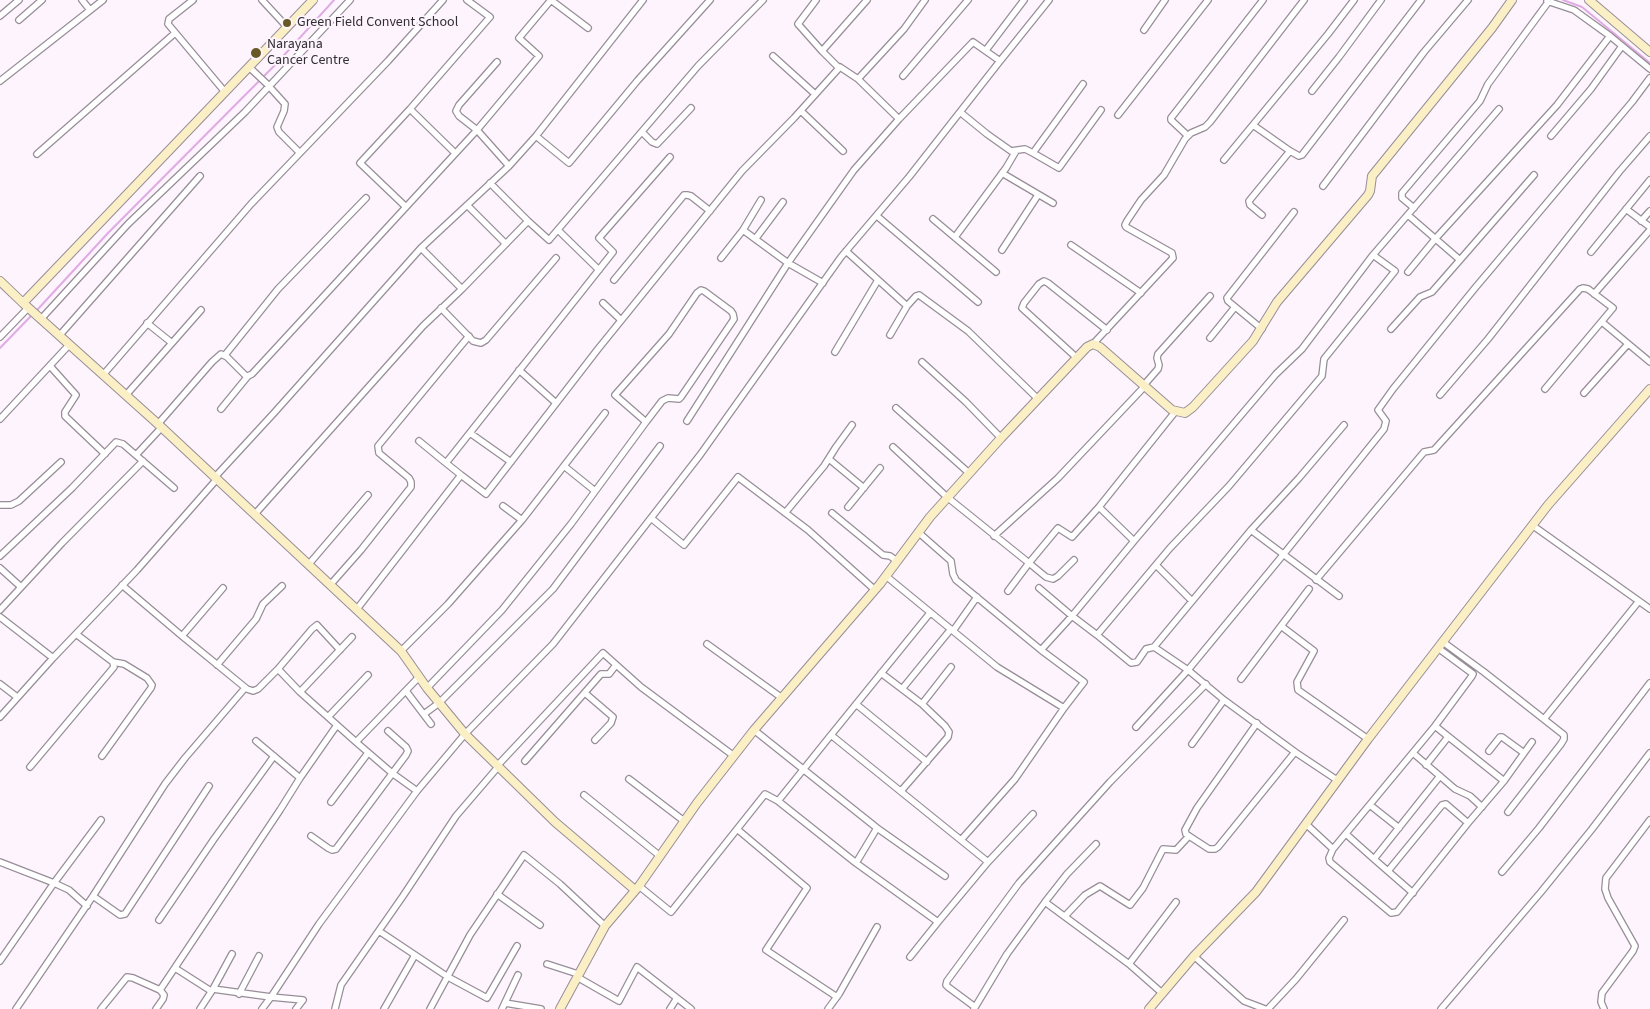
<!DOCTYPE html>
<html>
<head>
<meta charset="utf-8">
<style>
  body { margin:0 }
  canvas { display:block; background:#fdf4fe }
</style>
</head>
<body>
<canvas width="1650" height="1009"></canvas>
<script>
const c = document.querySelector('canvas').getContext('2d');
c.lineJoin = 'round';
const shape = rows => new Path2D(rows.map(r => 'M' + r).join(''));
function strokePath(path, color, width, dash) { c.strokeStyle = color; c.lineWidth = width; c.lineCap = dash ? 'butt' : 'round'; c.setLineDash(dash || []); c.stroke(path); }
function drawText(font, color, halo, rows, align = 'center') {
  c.font = font + ' "Source Sans 3",sans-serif'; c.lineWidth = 4; c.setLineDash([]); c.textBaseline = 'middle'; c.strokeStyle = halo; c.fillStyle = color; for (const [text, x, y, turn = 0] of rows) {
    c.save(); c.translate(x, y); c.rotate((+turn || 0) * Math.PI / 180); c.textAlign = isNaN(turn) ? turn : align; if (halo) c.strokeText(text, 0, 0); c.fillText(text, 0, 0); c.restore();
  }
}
const stream = shape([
  [1563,0,1582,7,1650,63],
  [38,309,108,233,277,63,334,0],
  [0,348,31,316]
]);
const street = shape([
  [82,0,90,10],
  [193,0,169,19,168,24,225,92],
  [262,0,287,27],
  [551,0,588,28],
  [816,0,798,24,822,51],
  [1547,1,1574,10,1610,36,1650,69],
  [0,16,19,0],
  [19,20,42,0],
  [1144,30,1165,0],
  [986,50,1024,0],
  [773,56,815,94],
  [497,62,459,105,456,111,459,116,477,130,509,166],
  [249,67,266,83,285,104,284,111,277,127,279,132,300,153],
  [839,68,822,51,867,0],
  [903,76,968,0],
  [858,79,899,119],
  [0,81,103,0],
  [1083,84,1033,153,1059,168,1101,110],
  [1312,91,1339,57,1381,0],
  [801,111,843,151],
  [960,112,987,134,1011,151,1025,149,1033,153],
  [1118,115,1208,0],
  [1253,125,1290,151,1299,156,1302,155,1421,0],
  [642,132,652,142,657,144,691,108],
  [536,136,569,163,638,80,710,0],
  [1188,136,1171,120,1171,118,1263,0],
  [1551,136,1591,89,1622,46],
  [455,153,410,109,490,17,467,0],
  [37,154,175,33],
  [1224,160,1328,34,1354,0],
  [1002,173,1053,203],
  [490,183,528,221,549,240,698,66,763,0],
  [1323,186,1424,52,1468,0],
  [761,200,743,230,788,263,823,283],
  [467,205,506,244],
  [406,207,360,163,410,109],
  [1414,208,1402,198,1402,193,1480,101,1488,84,1549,1],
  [1626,209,1650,227],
  [1262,215,1250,205,1249,201,1290,151],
  [1408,215,1460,260],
  [877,216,978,302],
  [933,219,996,272],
  [1641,221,1650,211],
  [558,230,599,270],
  [955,237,1006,168,1016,151],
  [756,238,783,202],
  [1071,245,1141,293],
  [1002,250,1038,195],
  [846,251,907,306],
  [1591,252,1650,180],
  [721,258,743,230],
  [1408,272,1436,238,1557,105,1610,36],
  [614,280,684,195,687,195,691,196,710,211],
  [462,289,528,221],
  [1594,294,1650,230],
  [603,303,621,320],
  [441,308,473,341,481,343,486,340,556,258],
  [41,319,128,224,245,112,350,0],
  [1602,322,1650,362],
  [1262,329,1228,301,1227,298,1294,212],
  [1391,329,1420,297,1432,292,1534,175],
  [890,335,907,306,916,296,919,295,968,331,1038,399],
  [59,336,200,176],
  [0,337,28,308],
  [1210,338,1235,307],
  [172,343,201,310],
  [1093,344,1173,258,1172,253,1126,227,1125,225,1127,221,1141,200,1164,175,1185,139,1191,133,1205,127,1210,122,1304,0],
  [835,352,878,280],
  [225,355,278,289,366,198],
  [1077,358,1022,308,1024,303,1039,284,1044,281,1048,283,1107,330],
  [922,362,966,402,1001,438],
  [50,366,76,395,65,412,65,416,105,454],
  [519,370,556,403],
  [103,375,251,204,388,61,443,0],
  [1144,385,1158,369,1159,365,1157,358,1158,354,1210,296],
  [1584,393,1628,344],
  [126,395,172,343,147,323],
  [1440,395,1488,339,1619,172,1650,136],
  [896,408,969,473],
  [221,409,248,376],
  [0,419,69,345],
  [687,421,788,263,854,170,899,119,973,42,1000,61],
  [158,424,212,362,221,354,227,357,245,375,248,376,252,374,477,130,539,56,519,38,551,0],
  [470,433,511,462],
  [419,441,446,463],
  [893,447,947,497,1029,563,1058,528,1072,537,1099,507],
  [136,455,162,427],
  [829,459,864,488],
  [564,466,595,491],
  [461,475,486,494,598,349,742,171,794,118,840,67,858,79,904,29,925,0],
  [215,477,274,413,421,248,509,166,536,136,643,0],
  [0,505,11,505,19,501,61,462],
  [503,506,522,520],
  [848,507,880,468],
  [785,513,824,466,836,447,852,425],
  [832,513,883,555,890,556,897,561],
  [255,514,423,326,462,289,421,248],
  [651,518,684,545,738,477,808,530,875,590],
  [1532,525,1650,609],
  [1251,530,1299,478,1344,425],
  [918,532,951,561,953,574,956,580,1041,650,1072,616,1097,635,1131,663,1137,662,1146,649,1154,647,1188,670,1224,700,1295,752,1337,780],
  [994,536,1058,478,1145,386],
  [1134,541,1276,374,1302,349,1373,255,1499,109],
  [0,556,72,488,116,442,123,444,174,488],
  [309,564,368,495],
  [1156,565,1192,601],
  [0,568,21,587],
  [886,576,997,667,1064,708],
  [1316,580,1424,452,1434,450,1580,289,1583,288,1588,289,1613,308,1545,389],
  [331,584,361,550,411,487,411,482,409,478,379,453,378,446,469,336],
  [122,585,182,636,247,689,253,691,258,689,278,669,300,692,356,742],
  [1039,588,1072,616,1134,541,1099,507,1175,412],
  [1008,591,1029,563,1046,577,1053,579,1058,576,1074,560],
  [357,609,461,475,446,463,613,252,599,238,670,157],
  [0,610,62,543,143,461],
  [0,617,53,658],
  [1281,626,1314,651,1297,682,1298,690,1368,739],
  [953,631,977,597],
  [1097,635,1170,548,1229,486,1322,376,1324,359,1395,271,1373,255],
  [182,636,223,588],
  [1443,642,1484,672,1564,735,1564,739,1561,744,1508,812],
  [707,644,782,698],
  [1154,647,1251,530,1339,596],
  [1438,648,1469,671,1473,674,1472,676,1435,726,1333,849,1329,858,1330,862,1391,913,1397,912,1468,823,1504,781,1532,742],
  [401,651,448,604,522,520,605,413],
  [217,665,256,619,263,604,282,586],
  [278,669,312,629,317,625,340,650],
  [881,673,922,704,945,726,949,732,948,737,901,791],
  [1241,679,1309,589],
  [0,684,17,697],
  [427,688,502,610,571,524,646,422,615,395,669,334,697,293,701,290,704,291,731,311,733,314,734,319,681,397,679,399,668,398,662,401,646,422],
  [902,689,951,629],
  [406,691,431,724],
  [300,692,352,637],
  [585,693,613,717,611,723,595,740],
  [856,704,927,762],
  [922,704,951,667],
  [424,714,439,703,553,589,660,446],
  [0,717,53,658,137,570,217,479],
  [328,717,368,675],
  [1544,719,1639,601],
  [1257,723,1197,808,1185,830,1186,834,1189,836,1209,849,1215,849,1218,847,1295,752],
  [1435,726,1504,781],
  [1136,727,1188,670,1283,555,1384,429,1386,421,1378,410,1393,389,1475,288,1632,102,1650,78],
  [754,730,877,828,945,876],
  [831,735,988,862,938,922,856,863,778,801,831,735],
  [831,735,930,613],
  [256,741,300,778],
  [1192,744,1224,700],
  [1489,751,1500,737,1502,737,1524,753],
  [1413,753,1455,789,1470,796,1482,807],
  [102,756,151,688,152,685,147,678,124,664,113,662],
  [525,761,601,674,609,674,616,665],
  [1426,765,1448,737],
  [497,766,603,653,641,687,734,756],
  [30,767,114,667,113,662,76,634],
  [629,779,684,821],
  [417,791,392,773,356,742,419,677],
  [584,795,660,856],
  [331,802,368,753],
  [1370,805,1399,828],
  [1306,824,1333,849],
  [737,829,807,888,766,950,837,997],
  [1346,834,1374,859],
  [311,836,328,848,332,850,336,849,406,755,408,751,406,747,388,731],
  [961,840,1015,779,1064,708,1084,682,1041,650],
  [0,862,54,883,69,890,87,906],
  [988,862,1033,814],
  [856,863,877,828],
  [1388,871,1442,805,1446,804,1468,823],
  [1502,872,1539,828,1650,683],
  [639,886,671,912,765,794,778,801],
  [1413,893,1374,859,1440,776],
  [497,894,540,925],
  [93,896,120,915,125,914,209,786],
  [1045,902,1067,874,1096,844],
  [1065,916,1085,895,1100,886,1130,905,1143,888,1163,849,1176,850,1189,836],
  [159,920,214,839,274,756],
  [379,931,448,977,487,998,517,946],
  [1194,956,1244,1001,1265,1009],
  [910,957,938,922],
  [0,961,54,883,101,820],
  [547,964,578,974],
  [1129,964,1176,902],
  [175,968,211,991],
  [577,977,619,1001,637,967,691,1009],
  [213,989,232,954],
  [239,994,259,956],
  [505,1003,541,1009],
  [975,1007,948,987,946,985,947,981,1019,883,1110,782,1206,684],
  [16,1009,93,896,165,784,185,758,245,688],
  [101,1009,127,977,133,978,160,990,280,810,300,778,337,725],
  [156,1009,163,999,164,995,160,990],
  [200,1009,213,989,271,997,262,1009],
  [296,1009,303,1000,271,997,319,924,417,791,465,734,553,644,700,455,841,257,909,177,1000,61,1049,0],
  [335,1009,341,985,403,896,456,816,498,767],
  [384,1009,415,955],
  [430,1009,470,935,524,855,560,884,605,926],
  [502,1009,518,975],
  [670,1009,677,998],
  [828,1009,839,994,877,927],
  [974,1009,1007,954,1045,902,1129,964,1162,993],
  [1268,1009,1296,979,1344,920],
  [1441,1009,1541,892,1592,829,1650,753],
  [1604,1009,1601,1002,1602,993,1633,951,1635,946,1608,898,1605,889,1606,878,1650,820]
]);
const secondary = shape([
  [1589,0,1650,52],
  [0,281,23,303,158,424,401,651,427,688,465,734,555,822,635,890],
  [23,303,313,0],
  [560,1009,605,926,639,886,697,803,754,730,880,584,930,517,1001,438,1087,347,1093,344,1100,347,1172,410,1185,413,1193,407,1253,341,1277,302,1368,195,1370,191,1372,176,1492,28,1512,0],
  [1149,1009,1194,956,1256,892,1368,739,1548,505,1650,389]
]);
const markers = [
  [287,23,5,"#675825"],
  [256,53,6,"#675825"]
];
const poiNames = [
  ["Green Field Convent School",297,23],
  ["Narayana",267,45],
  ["Cancer Centre",267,61]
];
strokePath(stream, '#e0abe4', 2);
strokePath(street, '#978e97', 8);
strokePath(secondary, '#978e97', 10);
strokePath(street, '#fff', 5.5);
strokePath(secondary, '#fbefc6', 8);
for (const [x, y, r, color] of markers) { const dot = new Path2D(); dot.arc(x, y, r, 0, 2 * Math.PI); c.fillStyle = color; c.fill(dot); strokePath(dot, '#fdf4fe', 2); }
drawText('14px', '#322f32', '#fdf4fe', poiNames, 'left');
</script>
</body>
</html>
